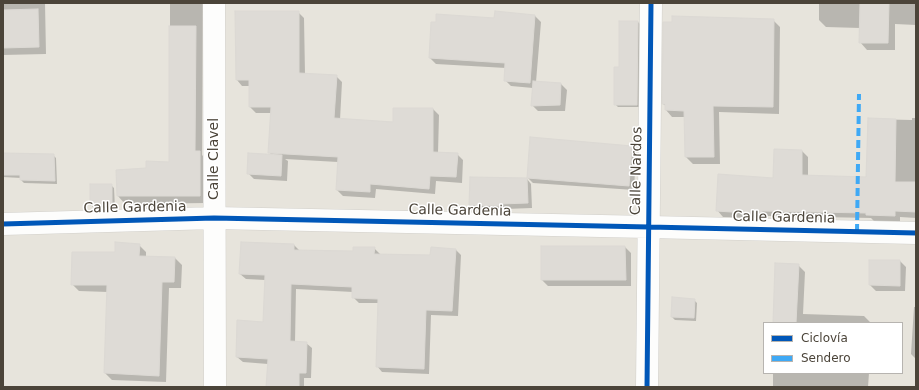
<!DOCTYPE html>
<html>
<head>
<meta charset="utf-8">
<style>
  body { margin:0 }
  #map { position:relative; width:919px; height:390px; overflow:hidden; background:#f4f2ee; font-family:"DejaVu Sans",sans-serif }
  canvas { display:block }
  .frame { position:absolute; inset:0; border:4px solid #4b4439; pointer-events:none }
  .legend { position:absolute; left:763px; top:322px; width:140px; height:52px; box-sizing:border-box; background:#fff; border:1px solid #b7b4b0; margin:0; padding:5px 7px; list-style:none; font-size:12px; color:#4b4439 }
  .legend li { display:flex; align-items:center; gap:8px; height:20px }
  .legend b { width:20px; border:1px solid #b7b4b0 }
</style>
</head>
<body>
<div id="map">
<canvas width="919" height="390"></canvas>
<div class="frame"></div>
<ul class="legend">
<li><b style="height:5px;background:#0057b8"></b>Ciclovía</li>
<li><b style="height:5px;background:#3fa9f5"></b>Sendero</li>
</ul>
</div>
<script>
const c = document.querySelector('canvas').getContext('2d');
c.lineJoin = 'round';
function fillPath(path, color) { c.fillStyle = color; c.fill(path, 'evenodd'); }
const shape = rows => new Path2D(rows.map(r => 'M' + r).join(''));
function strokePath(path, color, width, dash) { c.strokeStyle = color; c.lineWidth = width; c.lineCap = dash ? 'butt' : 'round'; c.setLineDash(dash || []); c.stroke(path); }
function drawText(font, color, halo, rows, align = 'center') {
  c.font = font + ' "DejaVu Sans",sans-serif'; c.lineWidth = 3; c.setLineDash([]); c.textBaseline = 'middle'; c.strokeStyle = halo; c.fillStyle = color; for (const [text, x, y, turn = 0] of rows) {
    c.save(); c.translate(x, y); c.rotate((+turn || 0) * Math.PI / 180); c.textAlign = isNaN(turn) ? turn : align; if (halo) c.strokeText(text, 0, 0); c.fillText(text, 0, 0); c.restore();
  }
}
const residential = shape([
  [3,3,916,3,916,387,3,387],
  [764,323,902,323,902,373,764,373]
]);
const shadow = shape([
  [3,3,45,3,46,54,3,55],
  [170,3,203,3,202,155,207,160,207,203,125,204,118,196,117,170,147,169,170,163],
  [819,3,916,3,916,25,895,24,895,50,867,50,860,42,860,28,826,27,819,20],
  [298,12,304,18,305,74,336,76,342,82,340,120,394,123,433,109,439,115,438,153,457,154,463,160,462,183,436,181,435,194,376,189,375,198,343,196,337,190,338,162,285,159,288,161,287,181,254,179,248,173,272,155,269,152,272,113,256,113,250,107,250,86,242,86,237,80],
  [496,13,535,16,541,22,536,82,561,84,567,90,565,111,538,111,532,105,533,88,511,86,505,80,506,68,436,64,430,58,495,19],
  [773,20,780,27,779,114,719,112,720,164,693,164,686,157,685,117,672,117,666,110,666,106,663,104],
  [638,22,641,25,640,107,618,107,615,104,620,68],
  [912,118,916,118,916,218,900,217,900,222,874,221,871,218,768,216,768,219,723,217,717,210,774,179,802,151,808,157,808,177,867,178,868,119,912,120],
  [631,147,636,152,634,190,533,183,528,178],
  [3,154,53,155,56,158,57,184,24,183,21,180,21,178,3,177],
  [527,179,531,184,532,208,505,209,505,210,475,209,470,204],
  [91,185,111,185,114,188,115,208,94,208,91,205],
  [139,245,146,252,146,257,175,258,182,265,181,288,169,288,166,382,112,380,105,373,108,292,79,291,72,284,116,253],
  [294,245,300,251,354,252,374,248,380,254,380,255,431,256,456,250,461,255,458,316,431,315,429,374,382,372,377,366,379,303,359,303,353,297,353,292,296,289,295,342,306,343,312,348,311,378,304,378,304,387,267,387,268,364,243,362,237,357,264,323,265,280,246,279,240,274],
  [625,247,631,253,631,286,548,286,542,280],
  [900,261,906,267,905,291,876,291,870,285],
  [798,265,805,272,803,314,864,316,871,323,774,323],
  [694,300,697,303,696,321,675,320,672,317],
  [914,307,916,307,916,359,911,354],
  [773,373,869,373,868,387,773,387]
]);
const building = shape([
  [860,3,889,3,888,43,859,43,860,3],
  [38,9,39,47,3,48,3,10,38,9],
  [235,11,299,11,299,73,337,75,334,118,393,122,393,108,433,108,433,152,458,153,456,177,430,176,429,189,370,184,370,192,336,190,338,157,268,153,271,107,249,107,249,80,236,80,235,11],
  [495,11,535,15,530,83,504,81,505,63,429,58,431,22,436,22,436,14,494,18,495,11],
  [672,16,774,19,773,107,713,106,714,157,685,157,684,111,665,110,665,104,662,104,663,22,672,22,672,16],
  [619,21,638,21,637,105,614,105,614,67,619,67,619,21],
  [169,26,196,26,195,151,200,151,200,196,117,196,116,170,146,168,146,161,169,162,169,26],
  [533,81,561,83,560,105,531,106,533,81],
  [868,118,896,119,895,182,916,182,916,212,895,211,895,216,866,215,866,213,762,211,762,214,716,211,718,174,773,178,774,149,802,150,802,175,866,177,868,118],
  [530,137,632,146,629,186,527,178,530,137],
  [3,153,54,154,55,181,20,180,20,175,3,175,3,153],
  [248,153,282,155,281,176,247,174,248,153],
  [470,177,527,178,528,203,501,204,501,206,469,205,470,177],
  [90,184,112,184,112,205,90,205,90,184],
  [115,242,140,244,139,256,175,257,174,282,162,282,159,376,104,373,107,285,71,285,72,252,115,252,115,242],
  [241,242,294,244,294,250,353,251,353,247,375,247,374,254,430,255,431,247,456,249,452,311,426,310,424,369,376,367,378,299,352,298,352,287,291,284,290,341,307,342,306,373,299,373,299,387,266,387,268,359,236,357,237,320,263,322,265,275,239,274,241,242],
  [541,246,625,246,626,280,541,280,541,246],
  [869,260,900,260,900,286,869,285,869,260],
  [775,263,799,264,796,323,773,323,775,263],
  [672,297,695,299,694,318,671,317,672,297]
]);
const minor = shape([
  [214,3,215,387],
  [3,224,214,218,649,227,916,233],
  [647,387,651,3]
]);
const quiet = shape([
  [857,232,859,94]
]);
const cycleway = shape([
  [3,224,214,218,649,227,916,233],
  [647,387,651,3]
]);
const streetNames = [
  ["Calle Clavel",214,159,-90],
  ["Calle Nardos",637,171,-89],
  ["Calle Gardenia",135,208,-1],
  ["Calle Gardenia",460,211,1],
  ["Calle Gardenia",784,218,1]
];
fillPath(residential, '#e7e4dc');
fillPath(shadow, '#0003');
fillPath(building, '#dedbd6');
strokePath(building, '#dcd9d4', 1);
strokePath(minor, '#d2d0cb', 23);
strokePath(minor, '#fdfdfc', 22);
strokePath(quiet, '#3fa9f5', 4, [8, 4]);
strokePath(cycleway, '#0057b8', 5);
drawText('14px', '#4b4439', '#fff', streetNames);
</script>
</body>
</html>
